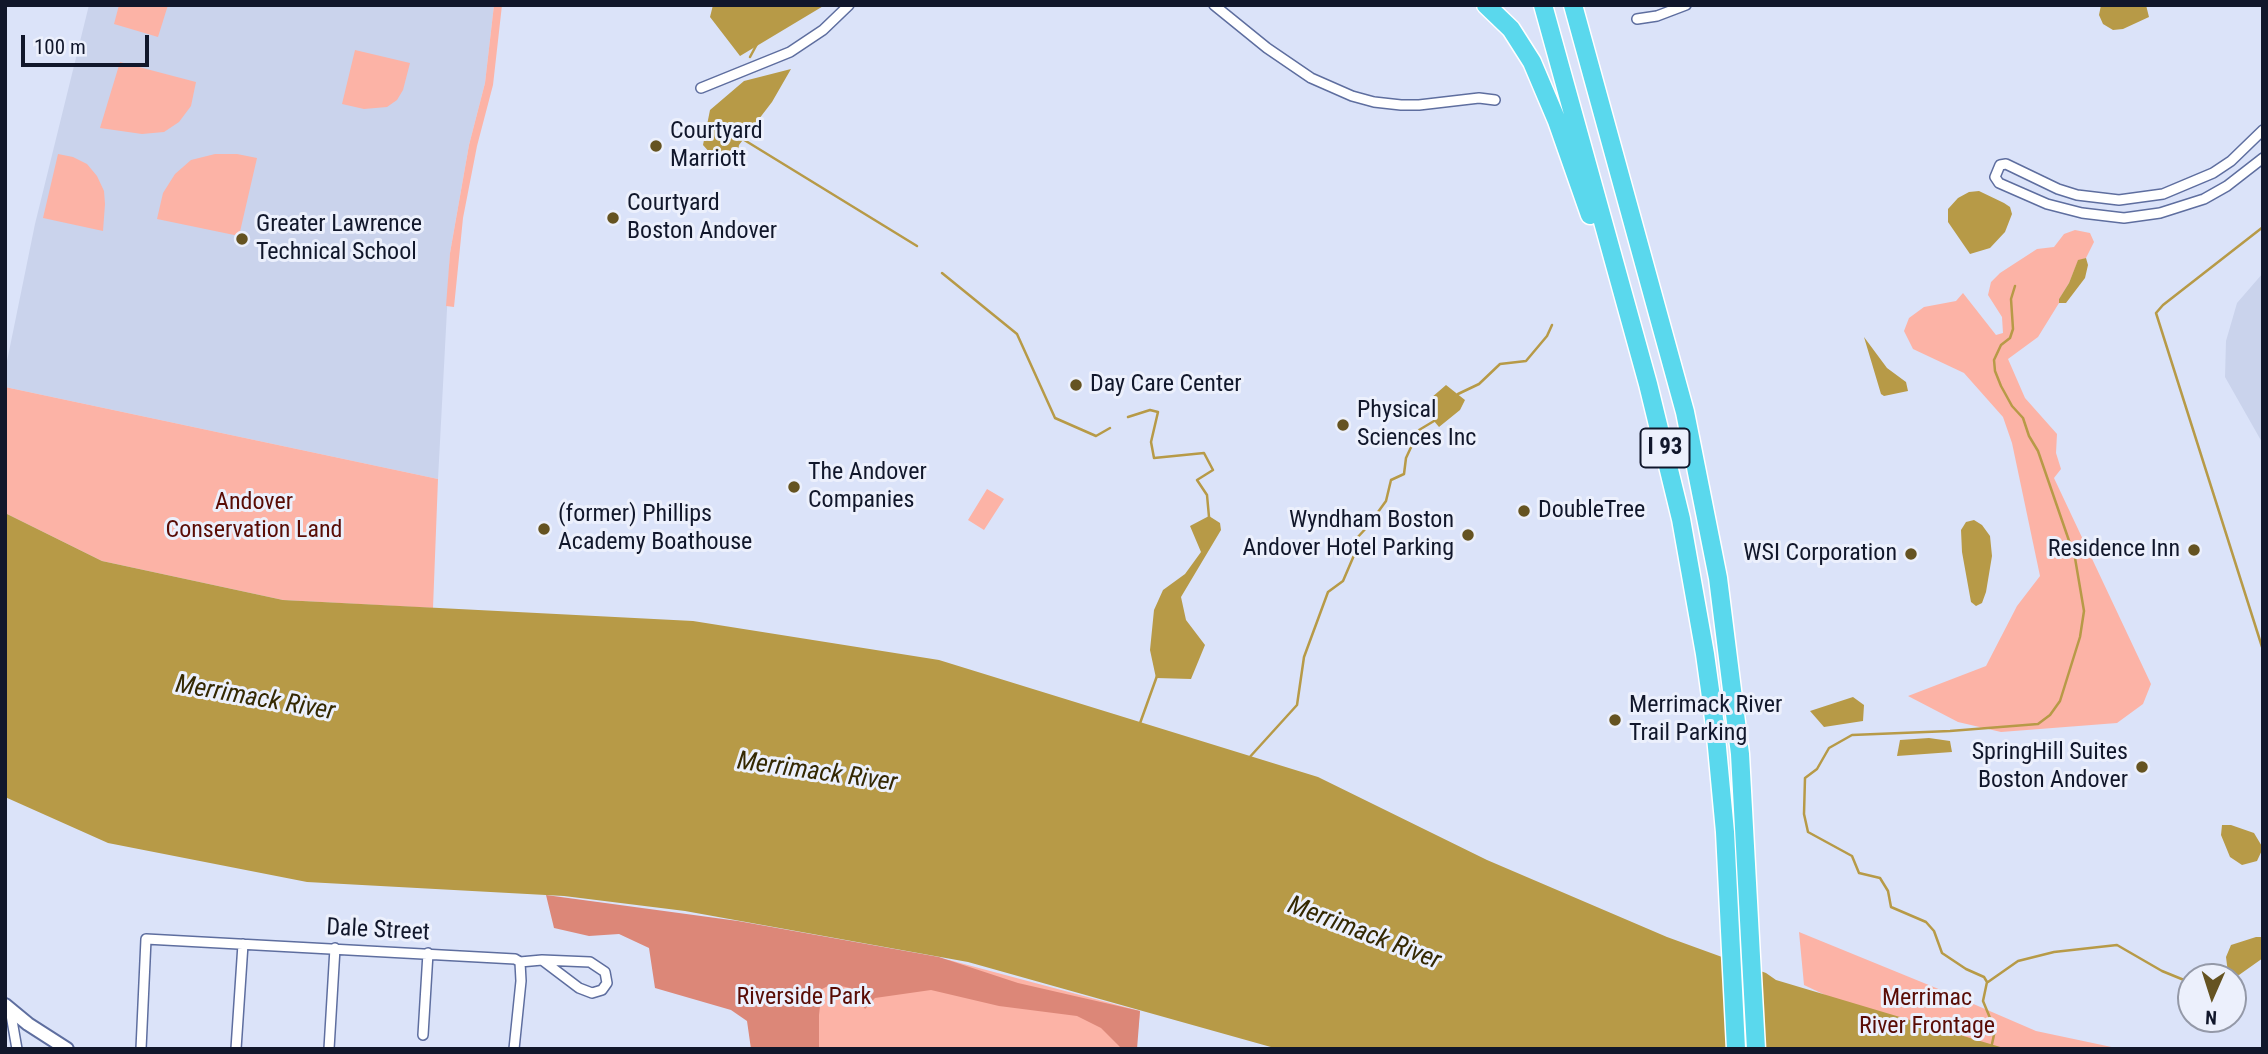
<!DOCTYPE html>
<html>
<head>
<meta charset="utf-8">
<style>
  body { margin:0 }
  #map { position:relative; width:2268px; height:1054px; overflow:hidden; background:#dbe3f9; font-family:"Roboto Condensed",sans-serif }
  canvas { display:block }
  .frame { position:absolute; inset:0; border:7px solid #11172b; pointer-events:none }
  .north { position:absolute; left:2177px; top:963px; width:70px; height:70px; box-sizing:border-box; background:#ecf0fc; border:2px solid #9499a8; border-radius:50%; rotate:183deg; font-size:19px; font-weight:700; line-height:28px; text-align:center; color:#11172b }
  .north::after { content:''; display:block; margin:auto; width:24px; height:32px; background:#655321; clip-path:polygon(50% 0,100% 100%,50% 72%,0 100%) }
  .scale { position:absolute; left:21px; top:35px; width:128px; height:32px; box-sizing:border-box; border:4px solid #11172b; border-top:0; padding-left:9px; font-size:21px; line-height:24px; white-space:nowrap; color:#11172b; -webkit-text-stroke:5px #ecf0fc; paint-order:stroke }
</style>
</head>
<body>
<div id="map">
<canvas width="2268" height="1054"></canvas>
<div class="frame"></div>
<div class="north">N</div>
<div class="scale">100 m</div>
</div>
<script>
const c = document.querySelector('canvas').getContext('2d');
c.lineJoin = 'round';
function fillPath(path, color) { c.fillStyle = color; c.fill(path, 'evenodd'); }
const shape = rows => new Path2D(rows.map(r => 'M' + r).join(''));
function strokePath(path, color, width, dash) { c.strokeStyle = color; c.lineWidth = width; c.lineCap = dash ? 'butt' : 'round'; c.setLineDash(dash || []); c.stroke(path); }
function drawText(font, color, halo, rows, align = 'center') {
  c.font = font + ' "Roboto Condensed",sans-serif'; c.lineWidth = 6; c.setLineDash([]); c.textBaseline = 'middle'; c.strokeStyle = halo; c.fillStyle = color; for (const [text, x, y, turn = 0] of rows) {
    c.save(); c.translate(x, y); c.rotate((+turn || 0) * Math.PI / 180); c.textAlign = isNaN(turn) ? turn : align; if (halo) c.strokeText(text, 0, 0); c.fillText(text, 0, 0); c.restore();
  }
}
const built = shape([
  [89,5,494,5,485,83,469,145,450,253,438,479,5,387,5,371,35,224],
  [2263,273,2263,444,2225,377,2226,341,2237,303]
]);
const green = shape([
  [119,5,168,5,158,37,114,24],
  [494,5,502,5,493,85,477,146,463,218,454,307,446,306,450,253,469,145,485,83],
  [355,50,410,63,403,90,397,100,387,107,364,109,342,104],
  [120,62,196,82,191,106,179,122,164,132,142,134,100,128],
  [58,154,73,157,87,164,97,176,104,191,105,204,103,231,43,218],
  [215,154,237,154,257,158,239,236,157,219,163,193,175,174,191,160],
  [2075,230,2090,233,2094,242,2086,258,2078,261,2069,283,2059,299,2059,303,2038,337,2008,359,2025,398,2057,434,2056,453,2061,469,2054,478,2151,684,2143,704,2117,723,2001,732,1958,722,1908,696,1986,666,2017,606,2040,576,2012,443,2003,417,1964,373,1913,349,1904,331,1909,318,1924,307,1956,301,1963,293,1996,335,2003,333,2002,317,1988,295,1991,282,2000,273,2037,249,2054,247,2064,234],
  [5,387,438,479,433,608,283,600,102,561,5,513],
  [987,489,1004,499,984,530,968,520],
  [1799,932,1941,990,2036,1031,2121,1049,1970,1049,1920,1040,1804,985],
  [752,942,949,960,1140,1011,1136,1049,754,1049]
]);
const forest = shape([
  [546,895,738,921,939,957,1018,983,1140,1011,1137,1049,1122,1049,1101,1028,1077,1016,999,1006,931,990,875,998,865,1009,854,989,832,984,822,989,819,1015,819,1049,751,1049,747,1021,731,1010,655,988,649,948,619,934,589,936,554,928]
]);
const water = shape([
  [713,5,825,5,740,56,710,17],
  [2101,5,2146,5,2149,17,2123,29,2113,30,2103,24,2099,15],
  [791,69,772,102,739,145,736,164,720,164,703,145,710,110,744,81],
  [1979,191,2004,203,2010,207,2012,214,2005,232,1990,248,1970,254,1948,222,1948,209,1958,198,1969,192],
  [2086,258,2088,265,2085,278,2066,303,2059,303,2059,299,2069,283,2078,260],
  [1864,337,1887,368,1906,382,1908,391,1884,396,1881,394],
  [1446,385,1465,400,1460,410,1439,427,1434,421,1431,398],
  [5,513,102,561,283,600,693,621,939,660,1318,777,1487,860,1667,937,1766,973,1776,980,2007,1049,1278,1049,968,962,685,911,564,896,307,882,108,843,5,797],
  [1209,516,1220,523,1221,530,1181,597,1186,620,1205,645,1191,679,1156,678,1150,650,1154,610,1163,590,1185,574,1201,552,1190,526],
  [1974,520,1982,525,1990,536,1992,556,1986,592,1982,603,1976,606,1971,602,1962,552,1961,530,1966,522],
  [1853,697,1864,705,1863,721,1824,727,1810,711],
  [1929,738,1950,741,1952,752,1897,756,1900,740],
  [2222,825,2231,825,2254,833,2263,848,2257,861,2242,865,2230,857,2221,835],
  [2256,937,2263,937,2263,958,2239,975,2228,973,2226,957,2231,945]
]);
const stream = shape([
  [750,57,757,44],
  [741,138,917,246],
  [2263,227,2163,305,2156,313,2263,650],
  [942,273,1017,334,1055,418,1096,436,1110,428],
  [1458,394,1479,384,1500,364,1526,361,1547,336,1552,325],
  [1128,417,1150,410,1158,412,1151,442,1154,458,1204,453,1213,470,1197,480,1207,495,1209,517],
  [1378,512,1386,501,1391,480,1404,474,1406,458,1419,430,1434,421],
  [1139,726,1157,676],
  [1248,759,1297,705,1304,657,1328,592,1343,581,1355,553,1356,539,1369,525],
  [2199,977,2208,975],
  [1988,982,2018,961,2054,952,2117,945,2162,971,2184,980,2191,979],
  [1992,1044,1995,1030,1983,1001,1987,982,1984,977,1966,969,1942,953,1934,931,1926,922,1891,907,1888,891,1880,878,1859,873,1852,856,1808,832,1804,814,1805,778,1817,769,1829,748,1852,735,1950,731,2038,724,2050,715,2060,701,2080,637,2084,611,2075,558,2038,451,2029,436,2023,418,2012,406,2001,386,1995,371,1994,360,2001,345,2010,338,2013,329,2011,299,2015,286]
]);
const street = shape([
  [1214,5,1267,48,1311,78,1352,96,1374,102,1401,105,1419,105,1479,98,1495,100],
  [1637,19,1657,16,1686,5],
  [701,88,790,52,823,30,849,5],
  [2263,130,2231,161,2213,173,2163,194,2119,200,2077,195,2058,189,2006,164,2000,165,1995,177,1999,183,2047,204,2082,213,2124,218,2160,213,2204,199,2227,186,2263,158],
  [520,962,542,960,579,988,592,993,602,990,607,983,605,972,590,962,542,960],
  [10,1009,17,1049],
  [423,1035,428,953],
  [141,1049,146,939,515,959,520,962,521,981,514,1049],
  [236,1049,243,944],
  [329,1049,335,948]
]);
const secondary = shape([
  [5,1005,28,1024,67,1049]
]);
const highway = shape([
  [1486,5,1511,29,1532,62,1557,121,1590,215],
  [1543,5,1648,384,1681,519,1705,654,1715,726,1725,832,1736,1049],
  [1573,5,1685,412,1718,578,1740,754,1756,1049]
]);
const markers = [
  [656,146,7,"#655321"],
  [613,218,7,"#655321"],
  [242,239,7,"#655321"],
  [1076,385,7,"#655321"],
  [1343,425,7,"#655321"],
  [794,487,7,"#655321"],
  [1524,511,7,"#655321"],
  [544,529,7,"#655321"],
  [1468,535,7,"#655321"],
  [2194,550,7,"#655321"],
  [1911,554,7,"#655321"],
  [1615,720,7,"#655321"],
  [2142,767,7,"#655321"]
];
const shields = [
  [1665,448,49]
];
const shieldNames = [
  ["I 93",1665,448]
];
const poiNames = [
  ["Courtyard",670,132],
  ["Marriott",670,160],
  ["Courtyard",627,204],
  ["Boston Andover",627,232],
  ["Greater Lawrence",256,225],
  ["Technical School",256,253],
  ["Day Care Center",1090,385],
  ["Physical",1357,411],
  ["Sciences Inc",1357,439],
  ["The Andover",808,473],
  ["Companies",808,501],
  ["DoubleTree",1538,511],
  ["(former) Phillips",558,515],
  ["Academy Boathouse",558,543],
  ["Wyndham Boston",1454,521,"right"],
  ["Andover Hotel Parking",1454,549,"right"],
  ["Residence Inn",2180,550,"right"],
  ["WSI Corporation",1897,554,"right"],
  ["Merrimack River",1629,706],
  ["Trail Parking",1629,734],
  ["SpringHill Suites",2128,753,"right"],
  ["Boston Andover",2128,781,"right"]
];
const parkNames = [
  ["Andover",254,503],
  ["Conservation Land",254,531],
  ["Riverside Park",804,998],
  ["Merrimac",1927,999],
  ["River Frontage",1927,1027]
];
const streetNames = [
  ["Dale Street",378,931,3]
];
const waterNames = [
  ["Merrimack River",255,699,10],
  ["Merrimack River",817,773,8],
  ["Merrimack River",1364,934,21]
];
fillPath(built, '#cad3ec');
fillPath(green, '#fcb3a6');
fillPath(forest, '#dc8778');
fillPath(water, '#b79a47');
strokePath(stream, '#b79a47', 2.5);
strokePath(street, '#5e6e9f', 12);
strokePath(secondary, '#5e6e9f', 16);
strokePath(highway, '#fff', 21);
strokePath(street, '#fff', 9);
strokePath(secondary, '#fff', 12);
strokePath(highway, '#5ad8ed', 18);
for (const [x, y, r, color] of markers) { const dot = new Path2D(); dot.arc(x, y, r, 0, 2 * Math.PI); c.fillStyle = color; c.fill(dot); strokePath(dot, '#ecf0fc', 2.5); }
for (const [x, y, w] of shields) { const box = new Path2D(); box.roundRect(x - w / 2, y - 19.5, w, 39, 5); c.fillStyle = '#ecf0fc'; c.fill(box); strokePath(box, '#11172b', 2); }
drawText('bold 23px', '#11172b', null, shieldNames);
drawText('24px', '#11172b', '#ecf0fc', poiNames, 'left');
drawText('24px', '#590c05', '#ecf0fc', parkNames);
drawText('24px', '#11172b', '#ecf0fc', streetNames);
drawText('italic 26px', '#342802', '#ecf0fc', waterNames);
</script>
</body>
</html>
